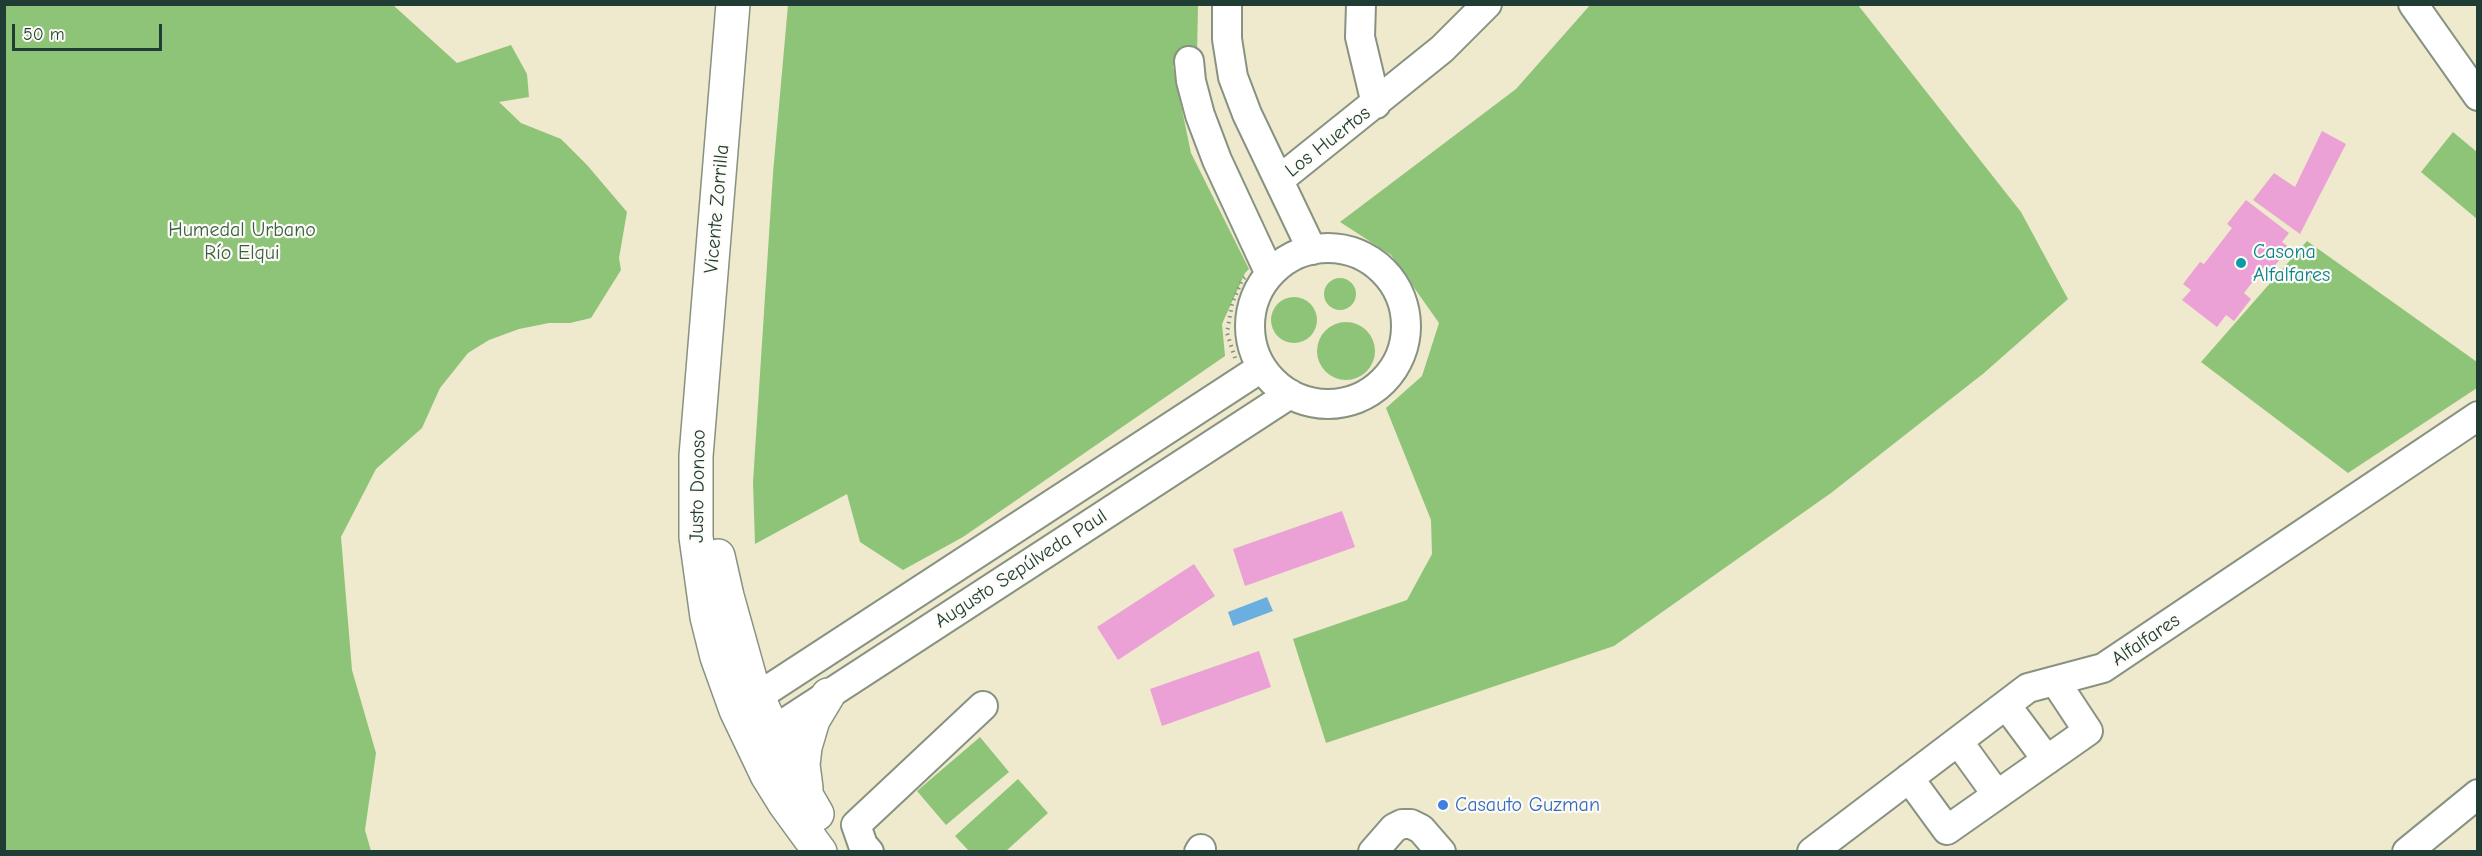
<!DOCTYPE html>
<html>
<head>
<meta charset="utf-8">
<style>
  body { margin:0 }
  #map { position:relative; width:2482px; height:856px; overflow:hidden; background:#efe9ce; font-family:"Comic Neue",sans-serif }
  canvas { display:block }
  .frame { position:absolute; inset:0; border:6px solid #1f3d34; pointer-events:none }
  .scale { position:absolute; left:12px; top:24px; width:150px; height:27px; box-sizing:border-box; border:3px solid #1f3d34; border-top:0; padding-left:8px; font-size:18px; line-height:21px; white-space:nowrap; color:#1f3d34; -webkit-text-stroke:4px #fdfcf7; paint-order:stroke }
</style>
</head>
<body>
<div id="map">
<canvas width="2482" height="856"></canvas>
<div class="frame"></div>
<div class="scale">50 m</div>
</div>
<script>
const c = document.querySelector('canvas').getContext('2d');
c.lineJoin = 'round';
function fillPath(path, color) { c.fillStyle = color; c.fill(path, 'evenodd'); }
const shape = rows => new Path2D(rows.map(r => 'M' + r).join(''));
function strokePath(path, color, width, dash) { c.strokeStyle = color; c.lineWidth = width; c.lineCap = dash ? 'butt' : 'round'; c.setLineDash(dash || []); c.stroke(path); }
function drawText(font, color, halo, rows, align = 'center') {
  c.font = font + ' "Comic Neue",sans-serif'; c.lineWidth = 4.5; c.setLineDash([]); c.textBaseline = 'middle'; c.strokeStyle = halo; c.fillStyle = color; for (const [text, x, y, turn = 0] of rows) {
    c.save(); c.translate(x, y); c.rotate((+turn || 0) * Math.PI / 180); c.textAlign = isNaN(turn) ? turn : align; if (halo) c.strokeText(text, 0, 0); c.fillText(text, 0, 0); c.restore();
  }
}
const green = shape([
  [1591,4,1858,5,2021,212,2068,299,1984,373,1831,493,1614,646,1326,743,1293,639,1407,600,1432,554,1431,520,1386,408,1422,376,1439,323,1391,255,1340,222,1516,89],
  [4,5,393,5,457,63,511,45,527,74,529,97,499,102,521,123,561,139,587,165,627,212,619,258,621,270,591,318,570,323,549,323,519,329,489,340,468,353,440,388,422,428,376,469,341,537,352,670,376,753,365,830,371,851,5,851],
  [788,5,1198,5,1197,56,1173,66,1191,153,1249,269,1245,273,1222,324,1225,356,963,537,903,570,860,542,847,494,755,544,753,482,773,173],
  [2453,132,2477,152,2477,219,2421,172],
  [2307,241,2477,362,2477,388,2348,473,2201,362],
  '1324 294a16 16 0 1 1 32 0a16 16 0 1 1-32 0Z',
  '1271 320a23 23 0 1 1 46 0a23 23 0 1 1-46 0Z',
  '1317 351a29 29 0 1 1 58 0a29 29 0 1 1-58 0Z',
  [980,737,1009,772,946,825,917,791],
  [1018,779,1048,813,1006,851,969,851,955,836]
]);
const water = shape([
  [1267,597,1273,611,1233,626,1228,612]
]);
const building = shape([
  [2322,131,2346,144,2300,234,2253,200,2274,173,2295,187],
  [2246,200,2289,233,2282,242,2289,247,2271,271,2265,266,2244,293,2251,299,2234,321,2226,315,2217,327,2182,300,2191,290,2183,284,2200,262,2204,264,2232,228,2227,224],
  [1342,511,1355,547,1245,586,1233,549],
  [1194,564,1215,596,1118,660,1097,627],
  [1259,651,1271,687,1162,726,1150,689]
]);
const path = shape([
  [1235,358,1227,333,1232,304,1242,280,1247,276]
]);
const minor = shape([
  [1227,4,1227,39,1233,77,1247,114,1312,250],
  [1361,4,1360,37,1376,104],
  [2413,4,2478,96],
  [1189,61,1191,81,1200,115,1217,160,1270,274],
  [1279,180,1442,49,1487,4],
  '1250 326a78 78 0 1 1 156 0a78 78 0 1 1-156 0Z',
  [2006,705,2047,760],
  [740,708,1261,368],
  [1958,741,1997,795],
  [754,743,1290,394],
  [1909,778,1947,830,2088,731,2055,681],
  [869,852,863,845,856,825,983,706],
  [1199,852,1201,849],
  [1373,852,1394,828,1402,824,1411,824,1421,829,1441,852],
  [1812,852,2028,688,2103,668,2478,416],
  [2407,852,2478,794]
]);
const major = shape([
  [733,4,696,456,696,537,707,617,717,657,736,710,767,775,785,804,820,852],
  [718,556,727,596,751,682,790,767,817,814],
  [806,788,803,765,805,747,813,720,828,695]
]);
const markers = [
  [2241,263,6,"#0f9aa8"],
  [1443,805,6,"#3f7fe0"]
];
const streetNames = [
  ["Los Huertos",1328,142,-38],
  ["Vicente Zorrilla",717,209,-85],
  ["Justo Donoso",698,486,-89],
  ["Augusto Sepúlveda Paul",1021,569,-33],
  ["Alfalfares",2146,640,-34]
];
const parkNames = [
  ["Humedal Urbano",242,230],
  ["Río Elqui",242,253]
];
const cultureNames = [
  ["Casona",2253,252],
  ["Alfalfares",2253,275]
];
const shopNames = [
  ["Casauto Guzman",1455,805]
];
fillPath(green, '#8ec477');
fillPath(water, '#6bafe1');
fillPath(building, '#eba1d5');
strokePath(minor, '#879381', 32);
strokePath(major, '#879381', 36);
strokePath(path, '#879381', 4, [1.5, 4.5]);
strokePath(minor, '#fff', 28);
strokePath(major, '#fff', 33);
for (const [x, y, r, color] of markers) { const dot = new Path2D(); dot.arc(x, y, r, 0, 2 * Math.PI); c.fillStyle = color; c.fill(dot); strokePath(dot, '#fdfcf7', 2); }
drawText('20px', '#1f3d34', '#fdfcf7', streetNames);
drawText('20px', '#3b5f45', '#fdfcf7', parkNames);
drawText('20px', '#0d838f', '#fdfcf7', cultureNames, 'left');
drawText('20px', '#366cbe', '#fdfcf7', shopNames, 'left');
</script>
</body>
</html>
